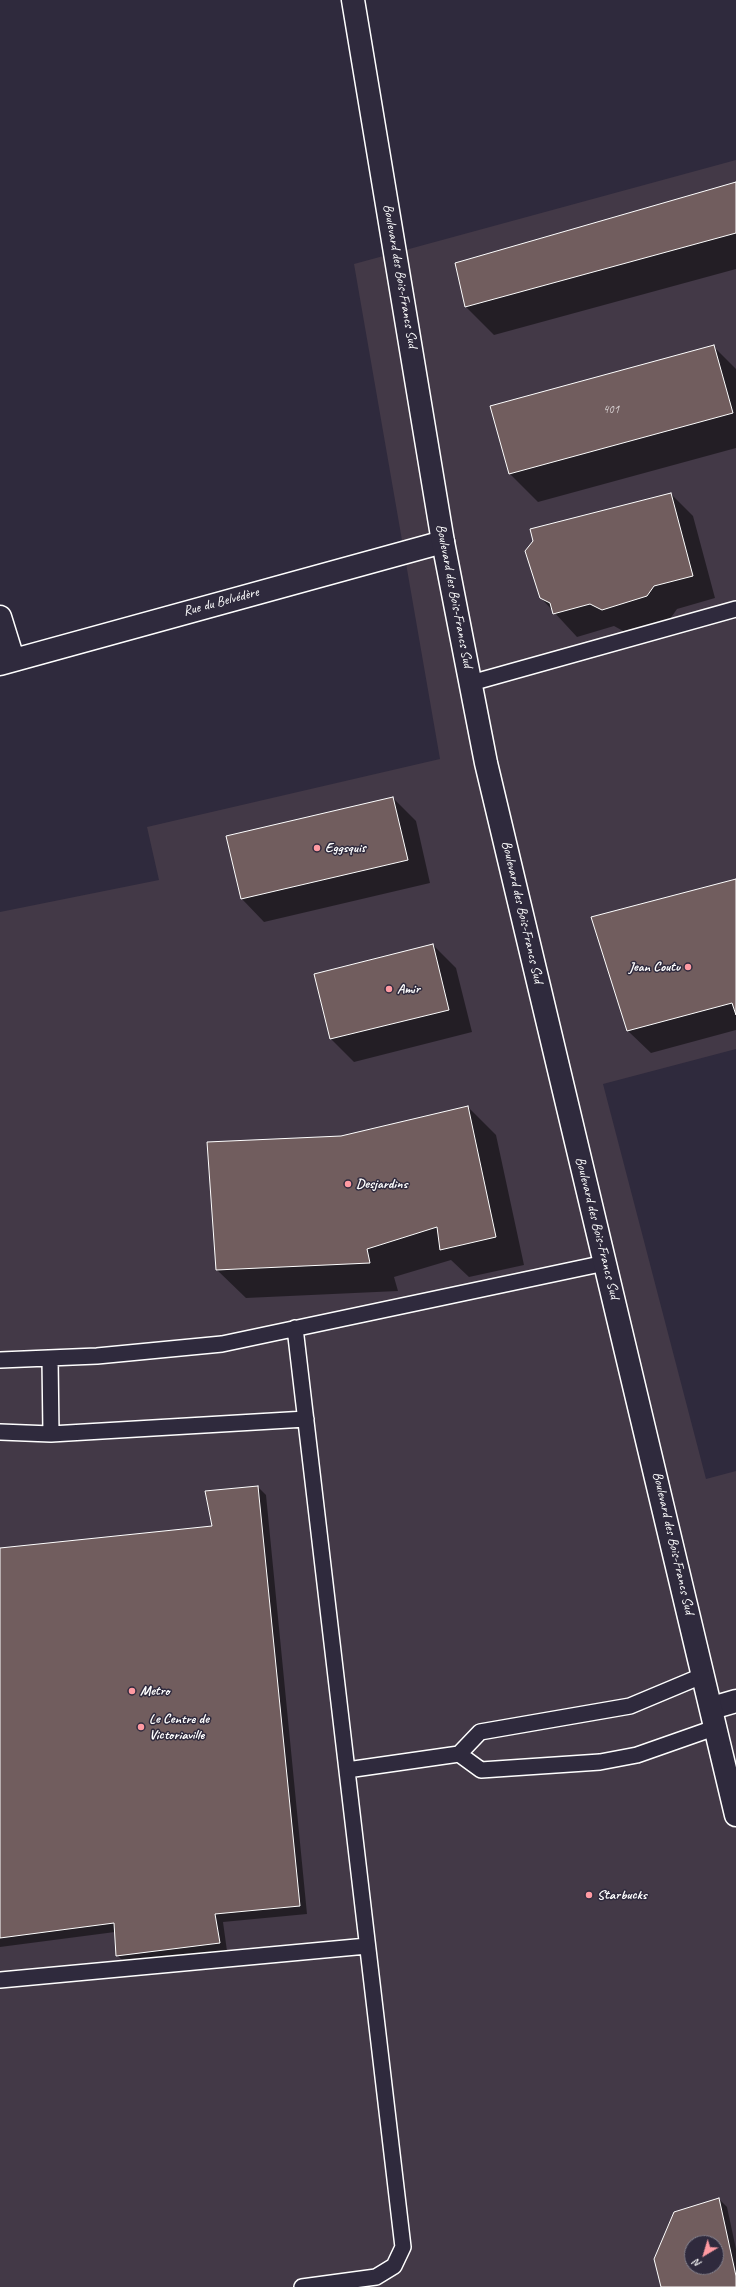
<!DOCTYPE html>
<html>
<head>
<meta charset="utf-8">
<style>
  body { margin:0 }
  #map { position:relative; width:736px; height:2287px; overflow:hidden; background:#2f2a3d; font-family:Caveat,sans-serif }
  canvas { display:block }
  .north { position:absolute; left:684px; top:2235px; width:40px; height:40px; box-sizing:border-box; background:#2f2a3d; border:1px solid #827f8b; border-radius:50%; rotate:218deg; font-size:11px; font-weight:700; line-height:16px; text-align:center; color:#fff }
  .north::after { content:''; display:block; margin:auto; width:14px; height:18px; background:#ff9aa2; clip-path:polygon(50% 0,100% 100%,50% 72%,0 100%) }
</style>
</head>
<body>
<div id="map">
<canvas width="736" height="2287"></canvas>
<div class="north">N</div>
</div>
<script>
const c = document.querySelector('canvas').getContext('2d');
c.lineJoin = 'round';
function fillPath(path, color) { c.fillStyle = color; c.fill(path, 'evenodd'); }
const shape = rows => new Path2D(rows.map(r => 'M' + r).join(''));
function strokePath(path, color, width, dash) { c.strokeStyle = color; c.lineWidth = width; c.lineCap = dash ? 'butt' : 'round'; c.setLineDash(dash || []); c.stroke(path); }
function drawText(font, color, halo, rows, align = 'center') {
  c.font = font + ' Caveat,sans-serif'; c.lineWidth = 3; c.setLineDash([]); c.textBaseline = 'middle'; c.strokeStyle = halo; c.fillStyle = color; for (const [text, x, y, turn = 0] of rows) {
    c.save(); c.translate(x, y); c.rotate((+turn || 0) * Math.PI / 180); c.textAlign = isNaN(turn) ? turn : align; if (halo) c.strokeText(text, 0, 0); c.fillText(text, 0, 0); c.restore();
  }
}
const built = shape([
  [736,160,736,1049,603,1084,706,1479,736,1471,736,2287,0,2287,0,912,159,880,147,827,440,759,354,264],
  [692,2243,716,2243,716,2267,692,2267]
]);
const shadow = shape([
  [736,183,736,269,494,335,466,307,456,264],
  [713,346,736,369,736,448,538,502,510,474],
  [671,494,693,516,715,598,677,609,670,619,625,632,614,626,577,637,541,598],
  [393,798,416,821,430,883,264,922,242,899],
  [736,880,736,1030,651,1053,628,1031],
  [433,945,456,968,472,1032,354,1062,331,1039,315,974],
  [468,1107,496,1135,524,1265,469,1277,451,1260,394,1277,398,1291,246,1298,217,1270,342,1137],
  [258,1487,266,1495,307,1914,223,1922,227,1951,125,1963,117,1955,115,1932,0,1947,0,1549,213,1526],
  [719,2199,727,2207,736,2249,736,2287,662,2287],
  [692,2243,716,2243,716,2267,692,2267]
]);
const building = shape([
  [736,182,736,233,465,307,455,263,736,182],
  [714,345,733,413,509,474,490,406,714,345],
  [671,493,693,576,654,586,647,596,602,610,590,604,553,614,550,603,540,598,525,551,533,541,530,529,671,493],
  [393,797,408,860,241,899,226,836,393,797],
  [736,879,736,1015,732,1003,627,1031,591,917,736,879],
  [433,944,449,1010,330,1039,314,974,433,944],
  [468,1106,496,1237,440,1250,437,1227,367,1249,370,1263,216,1270,207,1142,341,1136,468,1106],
  [258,1486,300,1906,215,1914,220,1943,116,1956,114,1923,0,1938,0,1548,212,1526,205,1491,258,1486],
  [719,2198,736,2276,736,2287,661,2287,654,2259,674,2212,719,2198],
  [692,2243,716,2243,716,2267,692,2267,692,2243]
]);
const service = shape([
  [471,683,736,609],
  [295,1328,403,2247,394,2266,376,2277,302,2287],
  [50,1358,51,1434],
  [0,1360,97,1356,222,1344,605,1263],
  [0,1432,51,1434,306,1419],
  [704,1675,630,1706,480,1732,459,1754,481,1770,600,1762,637,1755,714,1728],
  [347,1770,459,1754],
  [0,1980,367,1946]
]);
const minor = shape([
  [0,617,13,659],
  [0,664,443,542],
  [712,1708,736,1701]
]);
const tertiary = shape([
  [353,0,443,542,486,763,736,1815]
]);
const markers = [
  [317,848,4,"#ff9aa2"],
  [688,967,4,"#ff9aa2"],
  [389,989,4,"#ff9aa2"],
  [348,1184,4,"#ff9aa2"],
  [132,1691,4,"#ff9aa2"],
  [141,1727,4,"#ff9aa2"],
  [589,1895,4,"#ff9aa2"]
];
const numberNames = [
  ["401",611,410]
];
const streetNames = [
  ["Boulevard des Bois-Francs Sud",400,276,80],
  ["Boulevard des Bois-Francs Sud",454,596,79],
  ["Rue du Belvédère",221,602,-15],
  ["Boulevard des Bois-Francs Sud",522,912,77],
  ["Boulevard des Bois-Francs Sud",597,1228,76],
  ["Boulevard des Bois-Francs Sud",673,1543,77]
];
const poiNames = [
  ["Eggsquis",325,848],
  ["Jean Coutu",680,967,"right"],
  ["Amir",397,989],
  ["Desjardins",356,1184],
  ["Metro",140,1691],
  ["Le Centre de",149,1719],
  ["Victoriaville",149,1735],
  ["Starbucks",597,1895]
];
fillPath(built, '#433947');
fillPath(shadow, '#0007');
fillPath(building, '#715d5e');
strokePath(building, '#fff', 1);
strokePath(service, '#fff', 18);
strokePath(minor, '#fff', 25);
strokePath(tertiary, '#fff', 25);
strokePath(service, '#2f2a3d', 15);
strokePath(minor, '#2f2a3d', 22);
strokePath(tertiary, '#2f2a3d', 22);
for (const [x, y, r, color] of markers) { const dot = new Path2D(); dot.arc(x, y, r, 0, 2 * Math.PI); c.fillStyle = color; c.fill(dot); strokePath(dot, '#2f2a3d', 1.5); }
drawText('12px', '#dcd6d7', null, numberNames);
drawText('14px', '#fff', '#2f2a3d', streetNames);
drawText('bold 14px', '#fff', '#2f2a3d', poiNames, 'left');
</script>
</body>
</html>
